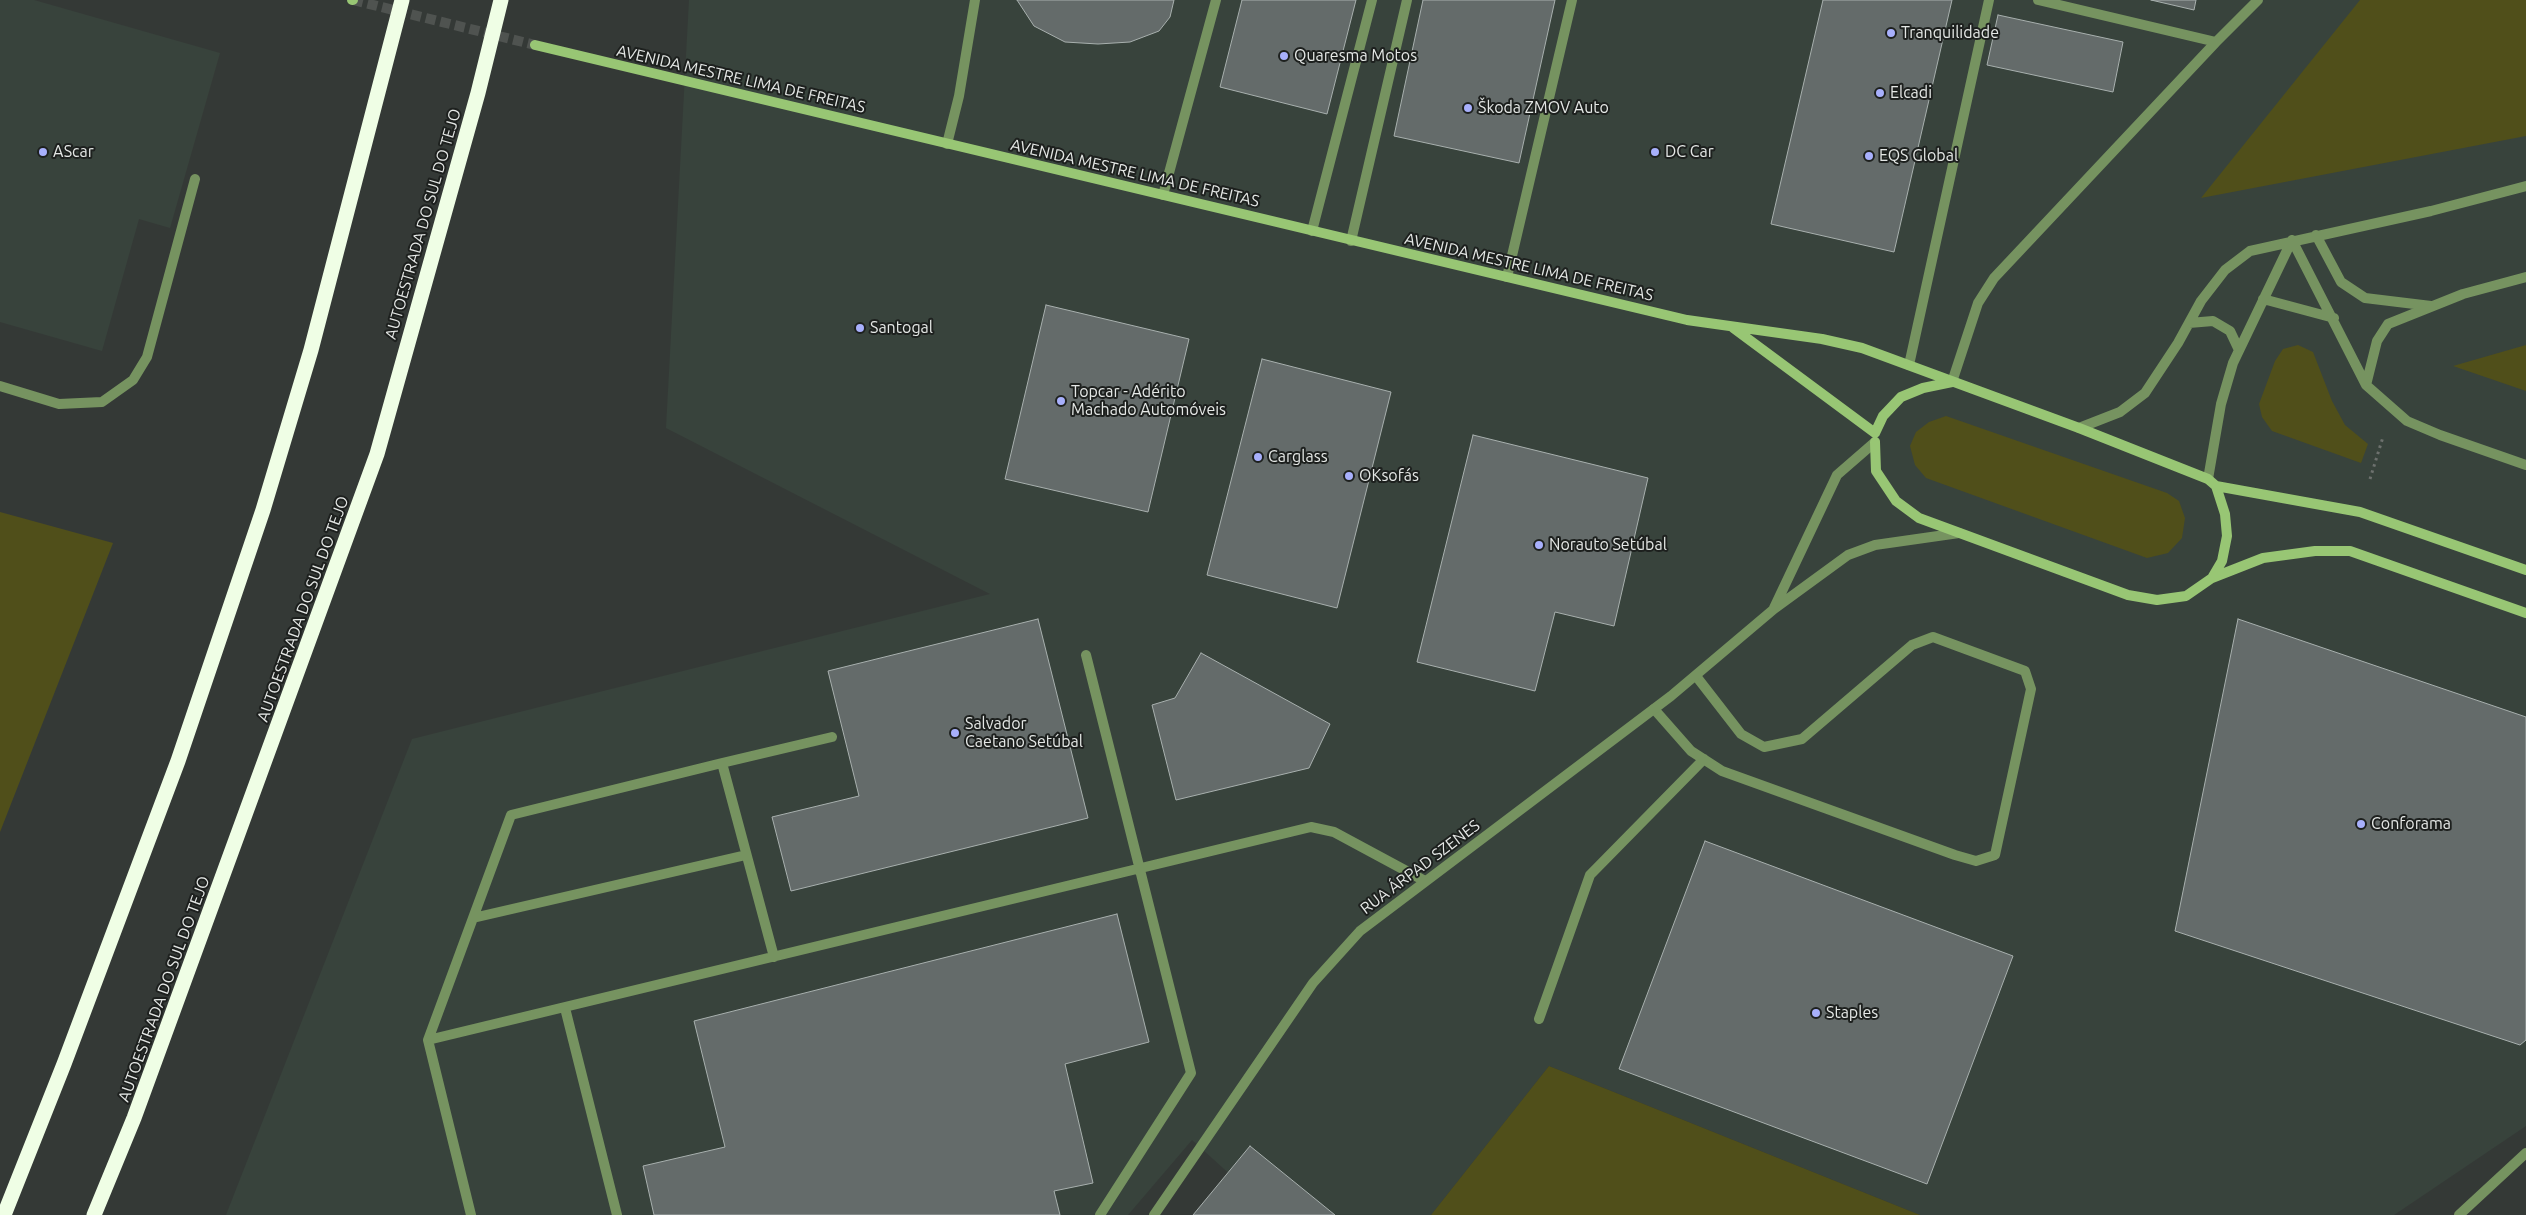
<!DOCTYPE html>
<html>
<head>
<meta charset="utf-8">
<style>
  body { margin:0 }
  canvas { display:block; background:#343936 }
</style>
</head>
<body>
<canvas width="2526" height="1215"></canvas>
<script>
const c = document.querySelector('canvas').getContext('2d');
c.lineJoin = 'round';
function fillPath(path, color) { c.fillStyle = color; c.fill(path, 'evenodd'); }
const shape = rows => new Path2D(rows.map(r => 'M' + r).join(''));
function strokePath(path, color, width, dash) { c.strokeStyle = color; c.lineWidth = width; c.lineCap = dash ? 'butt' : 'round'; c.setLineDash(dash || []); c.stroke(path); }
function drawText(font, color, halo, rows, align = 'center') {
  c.font = font + ' Ubuntu,sans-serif'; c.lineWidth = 4; c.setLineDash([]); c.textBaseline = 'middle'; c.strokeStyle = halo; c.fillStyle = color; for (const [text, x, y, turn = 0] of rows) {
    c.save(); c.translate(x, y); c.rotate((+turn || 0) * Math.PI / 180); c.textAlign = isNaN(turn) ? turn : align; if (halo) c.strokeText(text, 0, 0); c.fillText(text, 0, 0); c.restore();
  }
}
const built = shape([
  [0,0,34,0,220,53,170,228,139,219,102,351,0,322],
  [689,0,2526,0,2526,1126,2394,1215,1920,1215,1549,1066,1431,1215,1275,1215,1192,1140,1128,1215,226,1215,412,739,990,594,666,428]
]);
const green = shape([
  [2360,0,2526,0,2526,136,2201,198],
  [2298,345,2313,352,2332,401,2345,425,2368,444,2361,463,2272,431,2262,417,2259,404,2275,361,2283,349],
  [2526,345,2526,391,2453,366],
  [1946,416,2167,493,2179,501,2185,518,2182,538,2168,553,2147,558,1926,478,1915,465,1910,446,1916,432,1929,422],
  [0,512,113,543,0,832],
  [1549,1066,1920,1215,1431,1215]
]);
const building = shape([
  [1017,0,1174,0,1170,17,1159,31,1130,42,1098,44,1065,42,1034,26,1017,0],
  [1242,0,1356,0,1327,114,1220,87,1242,0],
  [1423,0,1555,0,1519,163,1394,136,1423,0],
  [1823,0,1952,0,1894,252,1771,224,1823,0],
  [2151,0,2196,0,2194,10,2151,0],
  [1998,15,2123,42,2113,92,1987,65,1998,15],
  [1046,305,1189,339,1148,512,1005,479,1046,305],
  [1262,359,1391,392,1337,608,1207,575,1262,359],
  [1473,435,1648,478,1614,626,1555,612,1535,691,1417,662,1473,435],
  [1038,619,1088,818,791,891,772,817,859,796,828,671,1038,619],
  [2238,619,2526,717,2526,1040,2520,1045,2175,931,2238,619],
  [1201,653,1330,724,1309,768,1176,800,1152,705,1175,698,1201,653],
  [1705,841,2013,956,1927,1184,1619,1069,1705,841],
  [1117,914,1149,1042,1065,1064,1093,1183,1054,1191,1060,1215,654,1215,643,1166,725,1147,694,1021,1117,914],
  [1250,1146,1335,1215,1193,1215,1250,1146]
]);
const secondaryTunnel = shape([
  [353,0,535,45]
]);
const path = shape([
  [2370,479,2383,437]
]);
const service = shape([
  [2038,0,2216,42],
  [947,144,959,96,975,0],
  [1163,195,1216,0],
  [1312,231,1372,0],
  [2316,235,2341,282,2365,298,2431,306],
  [2292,240,2366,385,2407,421,2440,435,2526,465],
  [1351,241,1407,0],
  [1507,277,1572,0],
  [2263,299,2334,318],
  [2189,323,2213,321,2230,331,2239,350],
  [1909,365,1989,0],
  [1952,382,1978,303,1994,278,2216,42,2258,0],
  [2366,385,2377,341,2388,324,2463,294,2526,277],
  [2079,428,2120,412,2145,393,2178,343,2201,301,2225,270,2250,251,2431,211,2526,186],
  [2208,479,2221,404,2233,363,2292,240],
  [1086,655,1191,1073,1100,1215],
  [1654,709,1691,751,1722,771,1955,855,1976,861,1995,855,2031,689,2025,671,1933,637,1912,645,1802,739,1764,747,1741,734,1696,676],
  [722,763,832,737],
  [473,918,746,855],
  [565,1008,617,1215],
  [1539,1019,1590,875,1704,759],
  [428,1040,511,815,722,763,774,957],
  [471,1215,428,1040,1311,827,1334,832,1425,881]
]);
const minor = shape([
  [0,386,59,404,102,402,133,380,147,357,195,179],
  [1774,608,1837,475,1875,442],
  [1154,1215,1313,983,1360,931,1671,696,1774,609,1848,555,1875,545,1959,533],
  [2459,1215,2526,1153]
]);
const secondary = shape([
  [352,0,353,0],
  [535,45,1687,320,1822,339,1862,348,2079,428,2208,479,2216,486,2225,514,2227,536,2222,561,2212,578],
  [1732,327,1875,433,1883,416,1901,397,1923,388,1952,382],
  [1875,442,1876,471,1896,501,1919,518,2128,595,2157,600,2186,596,2212,578,2263,558,2315,551,2350,551,2526,613],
  [2216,486,2360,512,2526,570]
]);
const motorway = shape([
  [4,1215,64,1064,178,761,263,510,311,350,402,0],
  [94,1215,134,1118,377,454,478,93,501,0]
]);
const markers = [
  [1891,33,5,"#a8b0fc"],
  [1284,56,5,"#a8b0fc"],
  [1880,93,5,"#a8b0fc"],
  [1468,108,5,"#a8b0fc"],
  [43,152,5,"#a8b0fc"],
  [1655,152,5,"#a8b0fc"],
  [1869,156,5,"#a8b0fc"],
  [860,328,5,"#a8b0fc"],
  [1061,401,5,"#a8b0fc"],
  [1258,457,5,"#a8b0fc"],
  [1349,476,5,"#a8b0fc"],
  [1539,545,5,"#a8b0fc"],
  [955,733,5,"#a8b0fc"],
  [2361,824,5,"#a8b0fc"],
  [1816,1013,5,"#a8b0fc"]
];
const poiNames = [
  ["Tranquilidade",1901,33],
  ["Quaresma Motos",1294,56],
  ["Elcadi",1890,93],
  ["Škoda ZMOV Auto",1478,108],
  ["AScar",53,152],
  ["DC Car",1665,152],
  ["EQS Global",1879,156],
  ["Santogal",870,328],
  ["Topcar - Adérito",1071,392],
  ["Machado Automóveis",1071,410],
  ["Carglass",1268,457],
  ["OKsofás",1359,476],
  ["Norauto Setúbal",1549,545],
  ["Salvador",965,724],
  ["Caetano Setúbal",965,742],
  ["Conforama",2371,824],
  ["Staples",1826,1013]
];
const streetNames = [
  ["AVENIDA MESTRE LIMA DE FREITAS",741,79,13],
  ["AVENIDA MESTRE LIMA DE FREITAS",1135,173,13],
  ["AUTOESTRADA DO SUL DO TEJO",423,224,-74],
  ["AVENIDA MESTRE LIMA DE FREITAS",1529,267,13],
  ["AUTOESTRADA DO SUL DO TEJO",303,609,-70],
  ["RUA ÁRPAD SZENES",1420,867,-37],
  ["AUTOESTRADA DO SUL DO TEJO",164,989,-70]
];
fillPath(built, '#38433c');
fillPath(green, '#504f1a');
fillPath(building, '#646b6a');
strokePath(building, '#a8b0ae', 1);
strokePath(secondaryTunnel, '#4f5350', 10, [10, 5]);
strokePath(path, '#6d716e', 3, [2.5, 4]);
strokePath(service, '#769360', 10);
strokePath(minor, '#769360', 10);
strokePath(secondary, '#98c674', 10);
strokePath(motorway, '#effee5', 15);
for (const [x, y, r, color] of markers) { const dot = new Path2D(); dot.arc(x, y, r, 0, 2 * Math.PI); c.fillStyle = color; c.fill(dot); strokePath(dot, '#1d201e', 2); }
drawText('16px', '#e5e8e6', '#1d201e', poiNames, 'left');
drawText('16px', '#e5e8e6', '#1d201e', streetNames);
</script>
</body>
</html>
